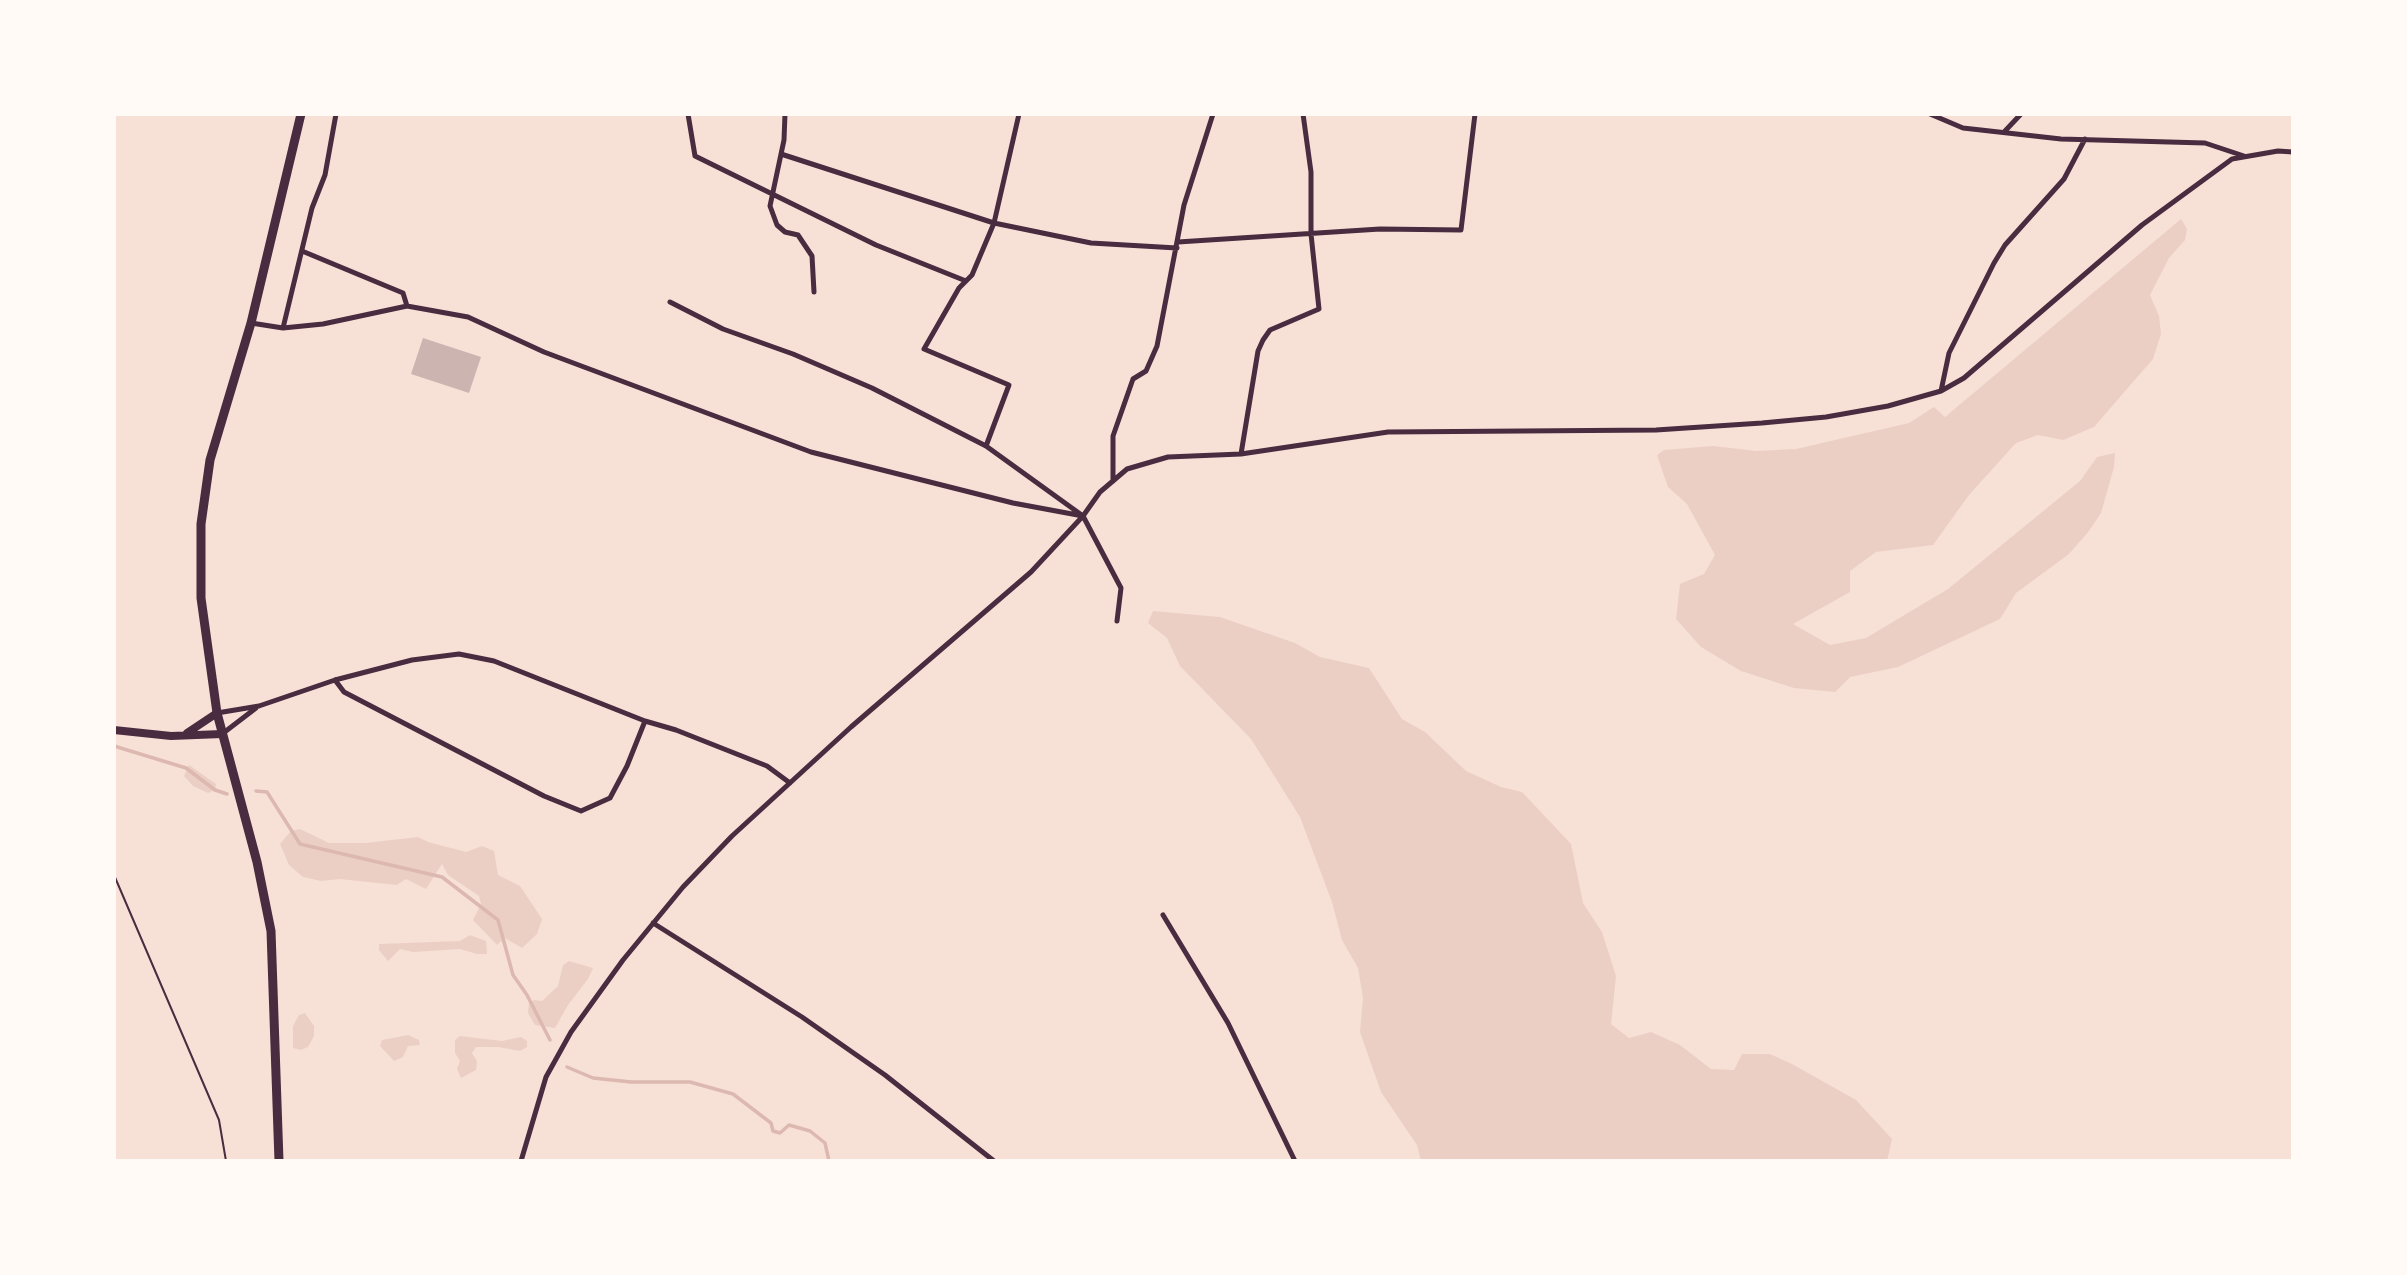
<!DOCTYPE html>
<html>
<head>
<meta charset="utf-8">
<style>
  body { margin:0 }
  #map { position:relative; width:2407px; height:1275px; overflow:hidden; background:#f7e1d7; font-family:"Archivo Narrow",sans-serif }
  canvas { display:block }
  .frame { position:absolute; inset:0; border:116px solid #fffaf5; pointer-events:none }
</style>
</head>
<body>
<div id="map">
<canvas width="2407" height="1275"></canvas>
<div class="frame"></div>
</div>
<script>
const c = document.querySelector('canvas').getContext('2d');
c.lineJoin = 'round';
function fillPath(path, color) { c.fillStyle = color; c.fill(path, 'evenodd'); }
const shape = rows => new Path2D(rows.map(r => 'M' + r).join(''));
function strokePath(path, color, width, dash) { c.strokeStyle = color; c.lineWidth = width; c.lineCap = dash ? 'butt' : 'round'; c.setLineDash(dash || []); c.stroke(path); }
const green = shape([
  [2181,219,2187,229,2185,240,2169,258,2150,295,2159,316,2161,334,2153,359,2094,427,2063,440,2038,435,2016,443,1969,495,1933,545,1876,552,1850,571,1850,592,1793,624,1830,645,1866,638,1948,589,2080,481,2097,457,2115,453,2114,467,2101,513,2089,531,2069,554,2016,593,2000,619,1898,667,1850,677,1835,692,1794,688,1741,671,1701,647,1676,619,1680,584,1704,574,1715,555,1687,504,1668,487,1657,455,1664,450,1713,446,1756,451,1796,449,1909,423,1934,407,1945,417],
  [1153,611,1220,617,1295,643,1320,657,1369,668,1402,719,1425,732,1466,771,1501,787,1522,792,1571,844,1583,903,1602,932,1616,976,1611,1024,1629,1038,1651,1032,1680,1045,1711,1069,1734,1070,1742,1054,1770,1054,1792,1064,1856,1100,1892,1139,1887,1161,1421,1161,1417,1145,1381,1092,1360,1032,1363,998,1358,968,1342,940,1332,902,1300,817,1251,739,1180,666,1167,638,1148,623],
  [189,765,216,784,215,790,208,793,193,786,184,776],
  [300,829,329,843,365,843,418,837,428,842,466,852,482,846,494,851,498,875,520,886,542,919,537,934,522,948,505,938,497,945,473,920,481,904,479,896,448,875,442,864,426,889,406,879,397,885,339,879,321,881,303,877,289,865,280,844,291,831],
  [470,935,486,941,487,954,477,954,460,949,413,952,400,949,388,961,379,950,379,944,460,941],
  [569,961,593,968,588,979,568,1005,555,1028,535,1025,528,1013,529,1003,534,1000,542,1001,558,986,563,965],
  [305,1013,314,1026,314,1036,308,1047,301,1050,293,1048,293,1026,299,1015],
  [408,1035,419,1040,420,1045,408,1046,403,1057,394,1061,380,1046,382,1040],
  [460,1036,502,1041,521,1037,527,1041,527,1047,520,1051,498,1047,476,1047,472,1053,477,1061,476,1070,461,1078,457,1069,460,1061,455,1053,455,1040]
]);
const stream = shape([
  [114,746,186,768,215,790,227,794],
  [256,791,267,792,300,844,442,877,498,920,513,975,527,995,550,1040],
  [567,1067,593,1078,631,1082,690,1082,733,1094,771,1123,773,1131,780,1133,789,1125,810,1131,825,1143,829,1161]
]);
const building = shape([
  [423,338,481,357,469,393,411,374]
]);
const path = shape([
  [114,875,219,1120,226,1161]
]);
const minor = shape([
  [688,114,695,156,876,245,966,281],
  [785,114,784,140,770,206,777,225,785,232,798,235,812,256,814,292],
  [1930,114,1963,128,2061,139,2205,143,2244,156],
  [2005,131,2021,114],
  [781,154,994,223,1091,243,1177,248],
  [1178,242,1380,229,1461,230,1475,114],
  [302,251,403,293,407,306],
  [670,302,723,329,793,354,872,388,986,446,1083,516,1121,588,1117,621],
  [251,323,283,328,323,324,407,306,468,317,544,352,811,452,1013,503,1083,516,1100,492,1127,469,1168,457,1241,454,1388,432,1656,430,1762,423,1826,417,1888,406,1941,391,1964,378,2142,225,2232,159,2278,151,2293,152],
  [283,328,312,208,325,175,336,114],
  [1941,391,1949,353,1994,263,2005,245,2064,179,2085,139],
  [986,446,1009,385,924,349,959,288,972,275,994,223,1019,114],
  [1241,454,1258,351,1263,340,1270,330,1319,309,1311,234,1311,172,1303,114],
  [1113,481,1113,436,1133,379,1146,371,1157,346,1184,205,1213,114],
  [335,680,344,692,544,796,581,811,610,798,627,766,645,721],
  [217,713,259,706,335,680,412,660,459,654,494,661,645,721,676,730,767,766,790,783],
  [222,734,256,708],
  [1163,915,1228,1023,1295,1161],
  [653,923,802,1017,885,1075,994,1161],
  [521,1161,546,1077,571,1032,623,960,683,887,732,836,851,727,1031,572,1083,516]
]);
const secondary = shape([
  [114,730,171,736,222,734],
  [187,733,217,713]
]);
const primary = shape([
  [279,1161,271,931,257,862,217,713,201,598,201,524,210,460,251,323,301,114]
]);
fillPath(green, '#ebcfc5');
strokePath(stream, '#dcb8b0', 3.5);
fillPath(building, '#ccb4b1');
strokePath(path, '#4a2c40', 2);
strokePath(minor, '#4a2c40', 5);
strokePath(secondary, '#4a2c40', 8);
strokePath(primary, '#4a2c40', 9);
</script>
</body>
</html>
